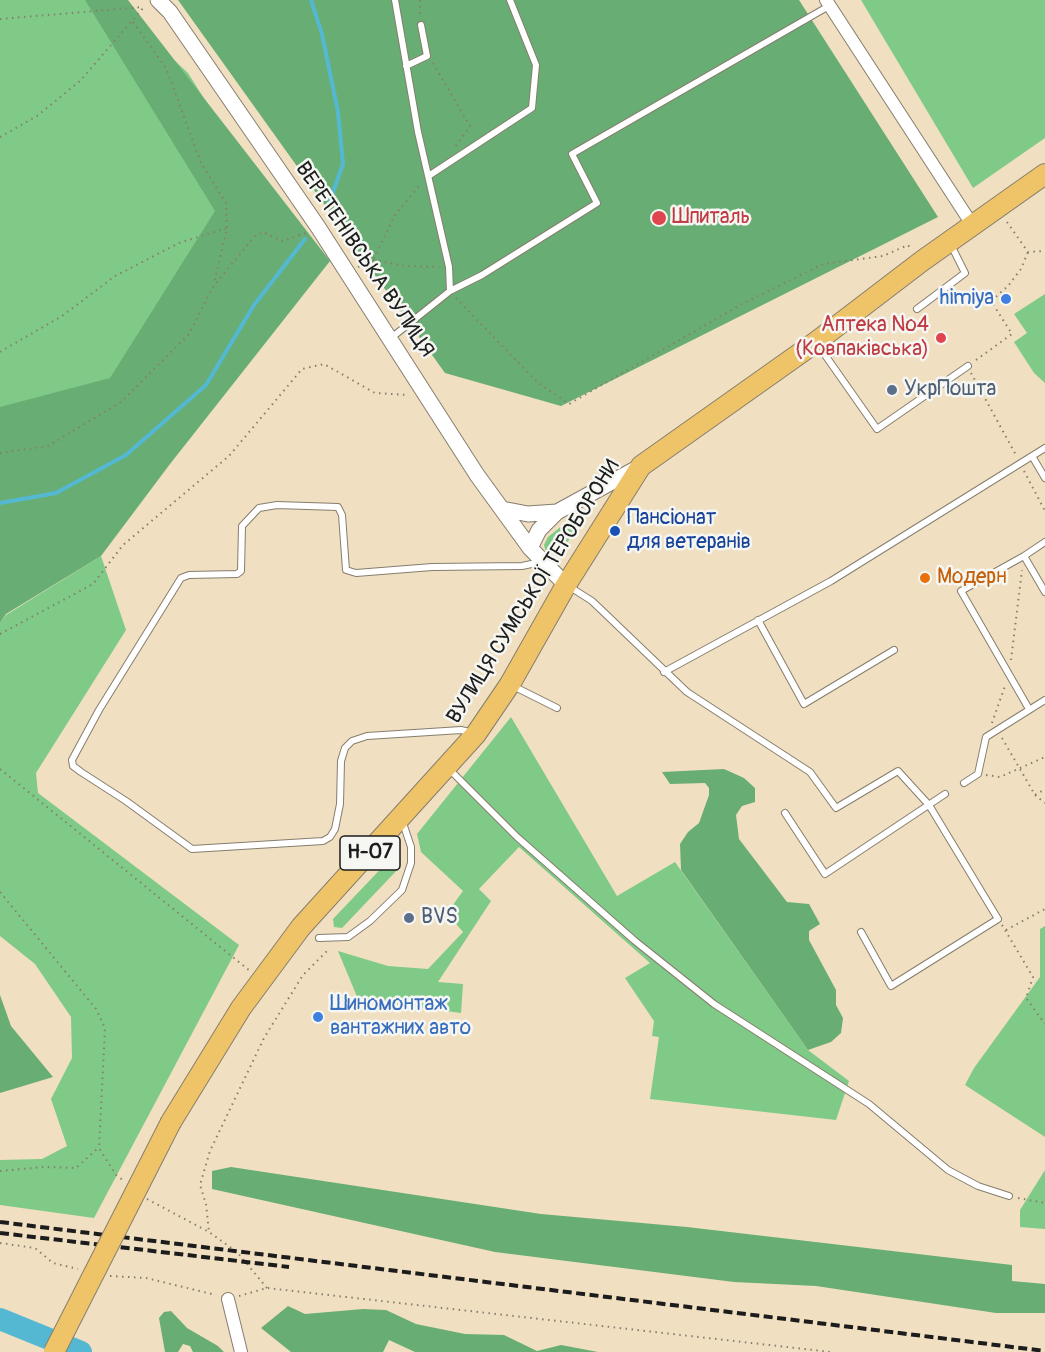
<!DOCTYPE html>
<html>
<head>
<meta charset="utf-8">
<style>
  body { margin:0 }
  canvas { display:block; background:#f0dfc1 }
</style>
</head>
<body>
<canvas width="1045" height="1352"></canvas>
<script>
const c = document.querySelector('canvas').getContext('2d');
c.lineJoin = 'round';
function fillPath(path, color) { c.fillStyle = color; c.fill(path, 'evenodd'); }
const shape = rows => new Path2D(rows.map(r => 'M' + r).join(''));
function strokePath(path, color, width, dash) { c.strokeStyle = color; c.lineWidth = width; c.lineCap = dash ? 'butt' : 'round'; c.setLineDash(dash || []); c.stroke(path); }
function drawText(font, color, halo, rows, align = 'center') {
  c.font = font + ' Pangolin,sans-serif'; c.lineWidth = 5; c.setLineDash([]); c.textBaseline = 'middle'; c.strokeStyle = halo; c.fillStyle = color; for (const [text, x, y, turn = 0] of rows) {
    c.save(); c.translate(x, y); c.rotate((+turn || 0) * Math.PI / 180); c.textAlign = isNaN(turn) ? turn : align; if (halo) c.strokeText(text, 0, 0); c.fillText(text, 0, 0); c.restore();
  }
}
const green = shape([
  [0,0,110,0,188,73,300,251,0,490],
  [861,0,1045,0,1045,138,973,188],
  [1045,294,1045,383,1034,373,1014,342,1027,333,1014,314],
  [580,511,585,514,562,551,551,554,546,552,544,545,548,537],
  [101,556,126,630,36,773,38,793,239,945,94,1218,0,1205,0,1160,42,1159,67,1146,51,1099,72,1058,71,1017,35,964,0,936,0,623,6,615],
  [511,717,617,896,675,862,808,1050,849,1081,836,1120,650,1099,659,1037,652,1036,654,1021,625,978,650,963,519,847,479,889,491,901,438,982,463,984,461,1013,358,999,338,951,388,966,428,969,463,932,447,913,463,891,421,852,417,834],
  [395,857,400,860,400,867,342,928,334,927,333,919,391,858],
  [1045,926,1045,1137,965,1085,974,1068,1040,977,1040,929],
  [1045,1170,1045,1229,1020,1227,1020,1210]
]);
const forest = shape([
  [85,0,128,0,330,261,170,464,101,556,6,614,0,623,0,407,110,378,215,211],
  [178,0,799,0,938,217,561,406,445,373],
  [724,769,744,778,755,788,755,802,742,806,736,815,739,839,787,902,809,904,820,924,809,931,809,940,836,990,836,1005,843,1018,841,1033,831,1042,808,1050,681,870,680,844,688,832,699,823,709,795,709,788,705,783,670,784,662,772],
  [0,995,11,1026,53,1077,0,1093],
  [231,1167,541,1214,687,1227,1012,1265,1012,1281,1045,1284,1045,1313,996,1313,816,1286,734,1282,495,1252,212,1189,212,1171],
  [288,1306,305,1314,363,1309,386,1310,416,1324,465,1334,504,1335,537,1351,561,1345,598,1352,415,1352,389,1340,383,1352,291,1352,261,1328],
  [171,1311,187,1328,218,1346,224,1352,193,1352,190,1346,183,1344,178,1352,165,1352,159,1318,164,1312]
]);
const stream = shape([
  [311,0,322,34,338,112,343,164,329,203],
  [0,503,56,493,126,455,206,385,254,305,305,239]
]);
const river = shape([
  [0,1319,81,1352]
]);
const path = shape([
  [420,0,420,16],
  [0,19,143,7],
  [133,22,166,68,201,163,226,203,227,228,214,284],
  [433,63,470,126,455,147],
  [0,137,37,116,80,81,144,7],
  [1007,222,1028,252,1045,251],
  [373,260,406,266,439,267],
  [358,267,373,260,395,215,420,185],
  [456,298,537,382,569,404,740,305,823,264,883,256,908,245,912,250],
  [0,352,62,316,115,276,179,243,227,228],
  [976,360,1012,334,991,301,1008,286,1021,269,1028,252],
  [971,373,1016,455],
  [0,453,48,446,121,402,189,334,213,287,254,237,263,232,282,241,306,233],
  [1024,471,1045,511],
  [0,634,93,584,123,545,229,456,302,369,324,364,375,393,409,395],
  [1011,660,1022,570],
  [992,723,1005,686],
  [1002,738,1035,795,1045,789],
  [0,769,250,971],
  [986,775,1000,777,1045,757],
  [1035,795,1045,803],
  [0,892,96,1009,105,1028,99,1148,116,1175,124,1181],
  [1002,925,1033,977,1026,998,1045,1024],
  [1006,930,1045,909],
  [0,1171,44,1167,76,1168,98,1148],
  [1018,1198,1045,1203],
  [147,1199,209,1232],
  [0,1243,35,1248,53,1263,78,1269],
  [110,1276,146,1278,216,1295],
  [267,1288,237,1252,209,1232,206,1204,200,1185,210,1151,264,1038,303,975,327,951],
  [239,1296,267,1288,831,1352]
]);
const service = shape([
  [406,66,427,56,421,25],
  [430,175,532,108,536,65,510,0],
  [450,291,482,275,597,203,572,154,829,6],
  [917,309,965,273,951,245],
  [391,338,450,291,449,267,418,132,395,0],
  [818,345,877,429,968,366],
  [1032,456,1045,478],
  [1045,542,1024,556,1045,592],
  [1024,556,961,591,1029,709],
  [570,587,592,601,687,692,810,772,836,808,898,771,929,805,998,919,891,986,861,932],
  [758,620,804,704,894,650],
  [664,672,831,581,1045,448],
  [513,686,557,708],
  [473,733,461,730,367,736,352,741,345,748,341,761,340,804,335,829,330,837,323,841,192,849,126,801,81,772,73,766,72,760,99,710,181,578,189,575,237,574,241,571,242,526,259,508,277,505,338,507,342,515,346,570,356,573,432,567,522,566,541,562],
  [448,768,517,837,635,941,714,1004,869,1104,948,1170,978,1186,1009,1196],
  [964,783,978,774,986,737,1045,700],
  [785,813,825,874,945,794],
  [319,938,348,937,370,921,402,890,411,863,411,847,402,820]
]);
const minor = shape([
  [826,0,973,226],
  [228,1299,241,1352]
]);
const tertiary = shape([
  [158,0,170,12,318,227,477,475,530,548,566,585],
  [502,509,528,514,557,512],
  [530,548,539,530,557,512,641,466]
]);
const primary = shape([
  [171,1122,241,1008,301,927,476,734,510,684,566,585,641,466,816,342,922,261,1045,174]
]);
const rail = shape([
  [0,1222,1045,1351],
  [0,1233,289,1267]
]);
const primaryBridge = shape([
  [54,1352,171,1122]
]);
const markers = [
  [659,218,8,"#e0444e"],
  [1006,299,6,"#3f7fe0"],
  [941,338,6,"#e0444e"],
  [892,390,6,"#5c6f8a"],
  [615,531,6,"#1a4fb4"],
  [925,578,6,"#e8710a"],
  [409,918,6,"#5c6f8a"],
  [318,1017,6,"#3f7fe0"]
];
const shields = [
  [370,853,60]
];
const shieldNames = [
  ["Н-07",370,853]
];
const healthNames = [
  ["Шпиталь",672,218],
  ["Аптека №4",929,326,"right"],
  ["(Ковпаківська)",929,350,"right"]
];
const streetNames = [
  ["ВЕРЕТЕНІВСЬКА ВУЛИЦЯ",364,260,56],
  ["ВУЛИЦЯ СУМСЬКОЇ ТЕРОБОРОНИ",534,592,-58]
];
const shopNames = [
  ["himiya",994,299],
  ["Шиномонтаж",330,1005,"left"],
  ["вантажних авто",330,1029,"left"]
];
const serviceNames = [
  ["УкрПошта",904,390],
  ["BVS",421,918]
];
const transitNames = [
  ["Пансіонат",627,519],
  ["для ветеранів",627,543]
];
const foodNames = [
  ["Модерн",937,578]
];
fillPath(green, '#80ca88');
fillPath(forest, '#68ae74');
strokePath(stream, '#54b8d3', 4);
strokePath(river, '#54b8d3', 22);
strokePath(service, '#867e6e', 8);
strokePath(minor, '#867e6e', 14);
strokePath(tertiary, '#867e6e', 17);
strokePath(primary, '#867e6e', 22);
strokePath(path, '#867e6e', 2, [1.5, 4.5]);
strokePath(service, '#fff', 6);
strokePath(minor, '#fff', 12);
strokePath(tertiary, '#fff', 15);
strokePath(primary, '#efc469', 20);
strokePath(rail, '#1c1c1c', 4, [9, 4.5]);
strokePath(primaryBridge, '#867e6e', 22, []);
strokePath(primaryBridge, '#efc469', 20);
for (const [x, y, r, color] of markers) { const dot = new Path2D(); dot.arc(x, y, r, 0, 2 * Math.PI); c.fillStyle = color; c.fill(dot); strokePath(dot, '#f6f6f2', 2); }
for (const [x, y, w] of shields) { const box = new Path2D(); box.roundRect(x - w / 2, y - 17, w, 34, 4.5); c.fillStyle = '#f6f6f2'; c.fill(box); strokePath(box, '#1c1c1c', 1.5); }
drawText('bold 20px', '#1c1c1c', null, shieldNames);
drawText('21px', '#be3a42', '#f6f6f2', healthNames, 'left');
drawText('21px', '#1c1c1c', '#f6f6f2', streetNames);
drawText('21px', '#366cbe', '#f6f6f2', shopNames, 'right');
drawText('21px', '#4e5e75', '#f6f6f2', serviceNames, 'left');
drawText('21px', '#164399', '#f6f6f2', transitNames, 'left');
drawText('21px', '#c56008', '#f6f6f2', foodNames, 'left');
</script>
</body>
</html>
